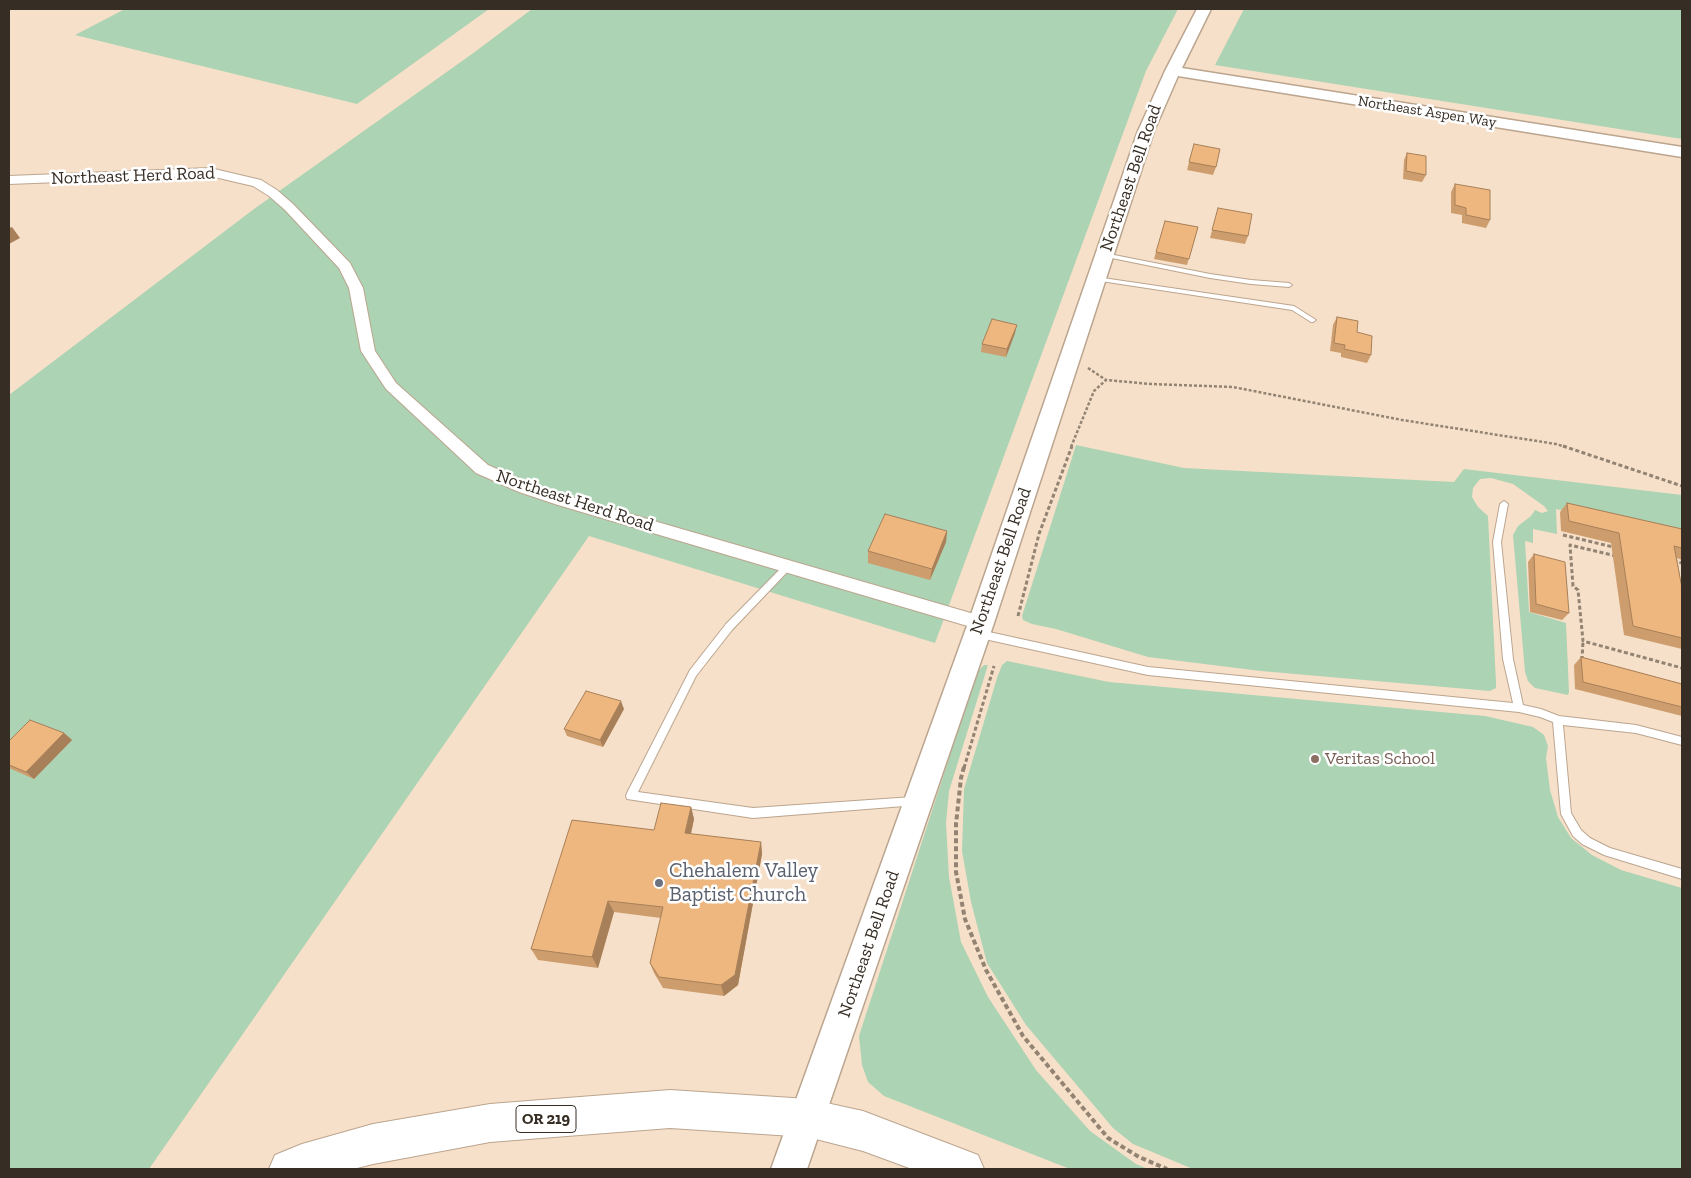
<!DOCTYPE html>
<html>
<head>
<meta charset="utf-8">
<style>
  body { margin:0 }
  #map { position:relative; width:1691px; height:1178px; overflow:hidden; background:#f7e0c9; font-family:"Zilla Slab",serif }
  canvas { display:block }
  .frame { position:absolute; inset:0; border:10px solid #362d24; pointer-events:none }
</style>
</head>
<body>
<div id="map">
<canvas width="1691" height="1178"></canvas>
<div class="frame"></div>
</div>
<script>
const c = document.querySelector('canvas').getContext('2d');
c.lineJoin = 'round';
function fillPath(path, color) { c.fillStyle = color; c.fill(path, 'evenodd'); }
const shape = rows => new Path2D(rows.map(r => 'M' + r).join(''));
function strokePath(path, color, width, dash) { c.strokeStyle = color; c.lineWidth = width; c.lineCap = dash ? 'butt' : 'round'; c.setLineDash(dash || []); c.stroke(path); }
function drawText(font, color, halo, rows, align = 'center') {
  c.font = font + ' "Zilla Slab",serif'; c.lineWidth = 5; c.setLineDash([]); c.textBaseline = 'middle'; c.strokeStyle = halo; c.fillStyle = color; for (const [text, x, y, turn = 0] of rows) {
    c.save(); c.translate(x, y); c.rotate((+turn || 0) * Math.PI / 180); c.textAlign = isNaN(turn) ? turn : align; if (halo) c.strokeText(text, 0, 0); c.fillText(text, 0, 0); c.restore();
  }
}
const green = shape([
  [125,9,489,9,357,104,75,35],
  [532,9,1178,9,1146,71,935,643,589,536,149,1169,9,1169,9,395,254,209,472,54],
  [1244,9,1682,9,1682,139,1215,65],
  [1076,445,1184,468,1454,482,1464,469,1682,495,1682,535,1556,509,1557,534,1533,529,1533,543,1525,541,1529,612,1566,623,1569,692,1568,695,1535,688,1528,681,1525,672,1513,535,1518,526,1531,516,1535,510,1542,513,1548,511,1544,506,1513,484,1491,478,1480,479,1473,488,1472,497,1478,507,1488,516,1496,683,1496,688,1490,691,1261,671,1148,657,1056,629,1032,624,1023,620,1022,616],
  [1007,661,1109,682,1485,716,1533,727,1544,735,1548,746,1546,758,1550,790,1558,817,1571,838,1592,855,1621,870,1682,888,1682,1169,1193,1169,1133,1144,1113,1128,1026,1025,987,963,971,902,962,851,964,789,997,678,1002,665],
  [984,665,988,665,949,791,946,823,949,877,961,942,988,997,1036,1070,1090,1131,1136,1164,1148,1169,1070,1169,884,1096,868,1082,862,1065,859,1036,977,672]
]);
const pathFar2 = shape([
  [1088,368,1106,380],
  [1071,447,1094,391,1106,380,1151,384,1233,387,1402,420,1556,444,1566,447]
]);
const pathFar1 = shape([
  [1563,446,1682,486],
  [1563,535,1613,547],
  [1616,556,1570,545,1573,586,1578,590,1583,641,1682,668],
  [1673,561,1682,563],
  [1018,616,1039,534,1072,446],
  [1582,660,1583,641],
  [964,768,994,666]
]);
const path = shape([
  [964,767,961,778,956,824,956,872,965,919,986,970,1023,1036,1108,1138,1139,1157,1167,1169]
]);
const lane = shape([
  [1104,253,1210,274,1251,280,1289,283,1292,285,1289,287,1251,284,1210,278,1102,256,1102,254,1104,253],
  [1096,277,1294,306,1316,320,1313,322,1311,322,1292,310,1094,280,1093,279,1096,277],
  [1504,501,1508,504,1501,542,1513,659,1523,705,1541,709,1559,716,1636,725,1682,737,1682,745,1636,733,1563,725,1571,813,1581,830,1590,838,1610,848,1682,869,1682,879,1604,855,1582,844,1573,836,1561,814,1553,722,1540,717,1519,712,1148,675,980,638,977,637,975,634,977,631,980,630,1148,667,1513,703,1503,659,1493,542,1500,504,1504,501],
  [788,563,792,566,791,568,732,630,696,676,638,792,753,808,913,797,917,799,918,802,917,805,753,818,627,799,626,796,627,793,690,670,726,624,785,564,788,563]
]);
const street = shape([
  [210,168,261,180,277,190,293,204,350,263,363,288,375,351,396,383,488,465,531,484,568,496,981,616,987,618,990,623,987,628,981,630,558,505,519,492,476,473,386,389,361,351,349,288,339,268,285,210,269,196,253,186,210,176,9,184,9,176,210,168]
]);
const secondary = shape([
  [1197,9,1211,9,1182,68,1682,147,1682,157,1178,76,1154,131,994,623,807,1169,771,1169,968,623,1138,131,1165,71,1197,9]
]);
const primary = shape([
  [670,1090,808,1099,863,1111,978,1155,984,1169,912,1169,863,1151,808,1137,670,1128,490,1142,373,1164,353,1169,269,1169,275,1155,302,1144,373,1124,490,1104,670,1090]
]);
const wall = shape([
  [1194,144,1216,167,1213,175,1187,170],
  [1407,153,1426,175,1422,182,1403,179,1404,160],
  [1455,184,1490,220,1486,228,1462,223,1462,215,1451,213,1451,192],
  [1216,216,1248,236,1245,244,1210,238],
  [1165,221,1198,227,1187,265,1154,259],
  [1337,317,1357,332,1371,355,1367,363,1341,357,1341,353,1330,351,1333,325],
  [1015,333,1006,357,981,352,982,344],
  [1567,503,1682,529,1682,560,1677,558,1682,588,1682,649,1624,635,1611,543,1561,531,1560,512],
  [947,531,946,542,930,580,868,563,868,551],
  [1534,554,1569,613,1562,620,1530,612,1528,562],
  [1581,657,1682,684,1682,716,1575,689,1574,665],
  [624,709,603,747,567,736,564,729],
  [64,733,72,740,34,779,9,768,9,741],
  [691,807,694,819,691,834,761,842,762,854,738,985,724,996,663,988,654,973,650,963,661,918,614,912,598,968,538,960,531,949,654,830]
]);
const shadedWall = shape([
  [12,227,20,238,9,244,9,228],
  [1017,325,1015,333,1006,357,1007,349],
  [947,531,946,542,930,580,932,569],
  [621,701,624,709,603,747,600,740],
  [64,733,72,740,34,779,26,772],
  [691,807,694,819,688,846,685,833],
  [761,842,762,854,738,985,724,996,721,985],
  [608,901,614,912,598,968,592,957]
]);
const building = shape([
  [1194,144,1220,149,1216,167,1189,162,1194,144],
  [1407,153,1426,156,1426,175,1406,171,1407,153],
  [1455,184,1490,190,1490,220,1466,215,1466,208,1455,205,1455,184],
  [1218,208,1252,214,1248,236,1212,230,1218,208],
  [1165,221,1198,227,1189,259,1156,252,1165,221],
  [1337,317,1358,321,1357,332,1372,336,1371,355,1344,349,1345,345,1334,343,1337,317],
  [992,319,1017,325,1007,349,982,344,992,319],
  [1567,503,1682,529,1682,548,1674,546,1682,588,1682,638,1633,626,1619,533,1569,521,1567,503],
  [885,514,947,531,932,569,868,551,885,514],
  [1534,554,1565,562,1569,613,1536,604,1534,554],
  [1581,657,1682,684,1682,707,1583,682,1581,657],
  [586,691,621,701,600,740,564,729,586,691],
  [30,720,64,733,26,772,9,765,9,741,30,720],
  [661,803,691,807,685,833,761,842,735,975,721,985,659,977,650,963,663,907,608,901,592,957,531,949,572,820,654,830,661,803]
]);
const markers = [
  [1315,759,5,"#8d6e63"],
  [659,883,5,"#6b7280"]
];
const farStreetnames = [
  ["Northeast Aspen Way",1427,112,9]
];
const shields = [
  [546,1119,60]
];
const shieldNames = [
  ["OR 219",546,1119]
];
const streetNames = [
  ["Northeast Herd Road",133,176,-2],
  ["Northeast Bell Road",1131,178,-71],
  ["Northeast Herd Road",575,501,18],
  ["Northeast Bell Road",1001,561,-71],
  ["Northeast Bell Road",869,944,-71]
];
const educationNames = [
  ["Veritas School",1325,759]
];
const nearWorshipnames = [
  ["Chehalem Valley",669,871],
  ["Baptist Church",669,895]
];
fillPath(green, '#acd3b3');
strokePath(lane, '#bba58f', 2);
strokePath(street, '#bba58f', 2);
strokePath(secondary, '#bba58f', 3);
strokePath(primary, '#bba58f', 2);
strokePath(pathFar2, '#938373', 2.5, [3, 2]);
strokePath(pathFar1, '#938373', 3, [4, 2.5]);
strokePath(path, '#938373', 4, [5, 3]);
fillPath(lane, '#fff');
fillPath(street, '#fff');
fillPath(secondary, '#fff');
fillPath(primary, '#fff');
fillPath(wall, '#cd9d6d');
fillPath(shadedWall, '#a78059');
fillPath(building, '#eeb77f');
strokePath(building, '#a78059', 1);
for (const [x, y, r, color] of markers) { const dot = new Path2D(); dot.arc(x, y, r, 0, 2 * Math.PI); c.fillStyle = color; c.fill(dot); strokePath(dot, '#fff', 2); }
drawText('15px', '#362d24', '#fff', farStreetnames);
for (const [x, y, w] of shields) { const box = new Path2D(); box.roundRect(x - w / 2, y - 13.5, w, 27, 4); c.fillStyle = '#fff'; c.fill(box); strokePath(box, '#362d24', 1); }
drawText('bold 16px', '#362d24', null, shieldNames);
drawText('18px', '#362d24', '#fff', streetNames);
drawText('18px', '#785e54', '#fff', educationNames, 'left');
drawText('21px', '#5b616d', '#fff', nearWorshipnames, 'left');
</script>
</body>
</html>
